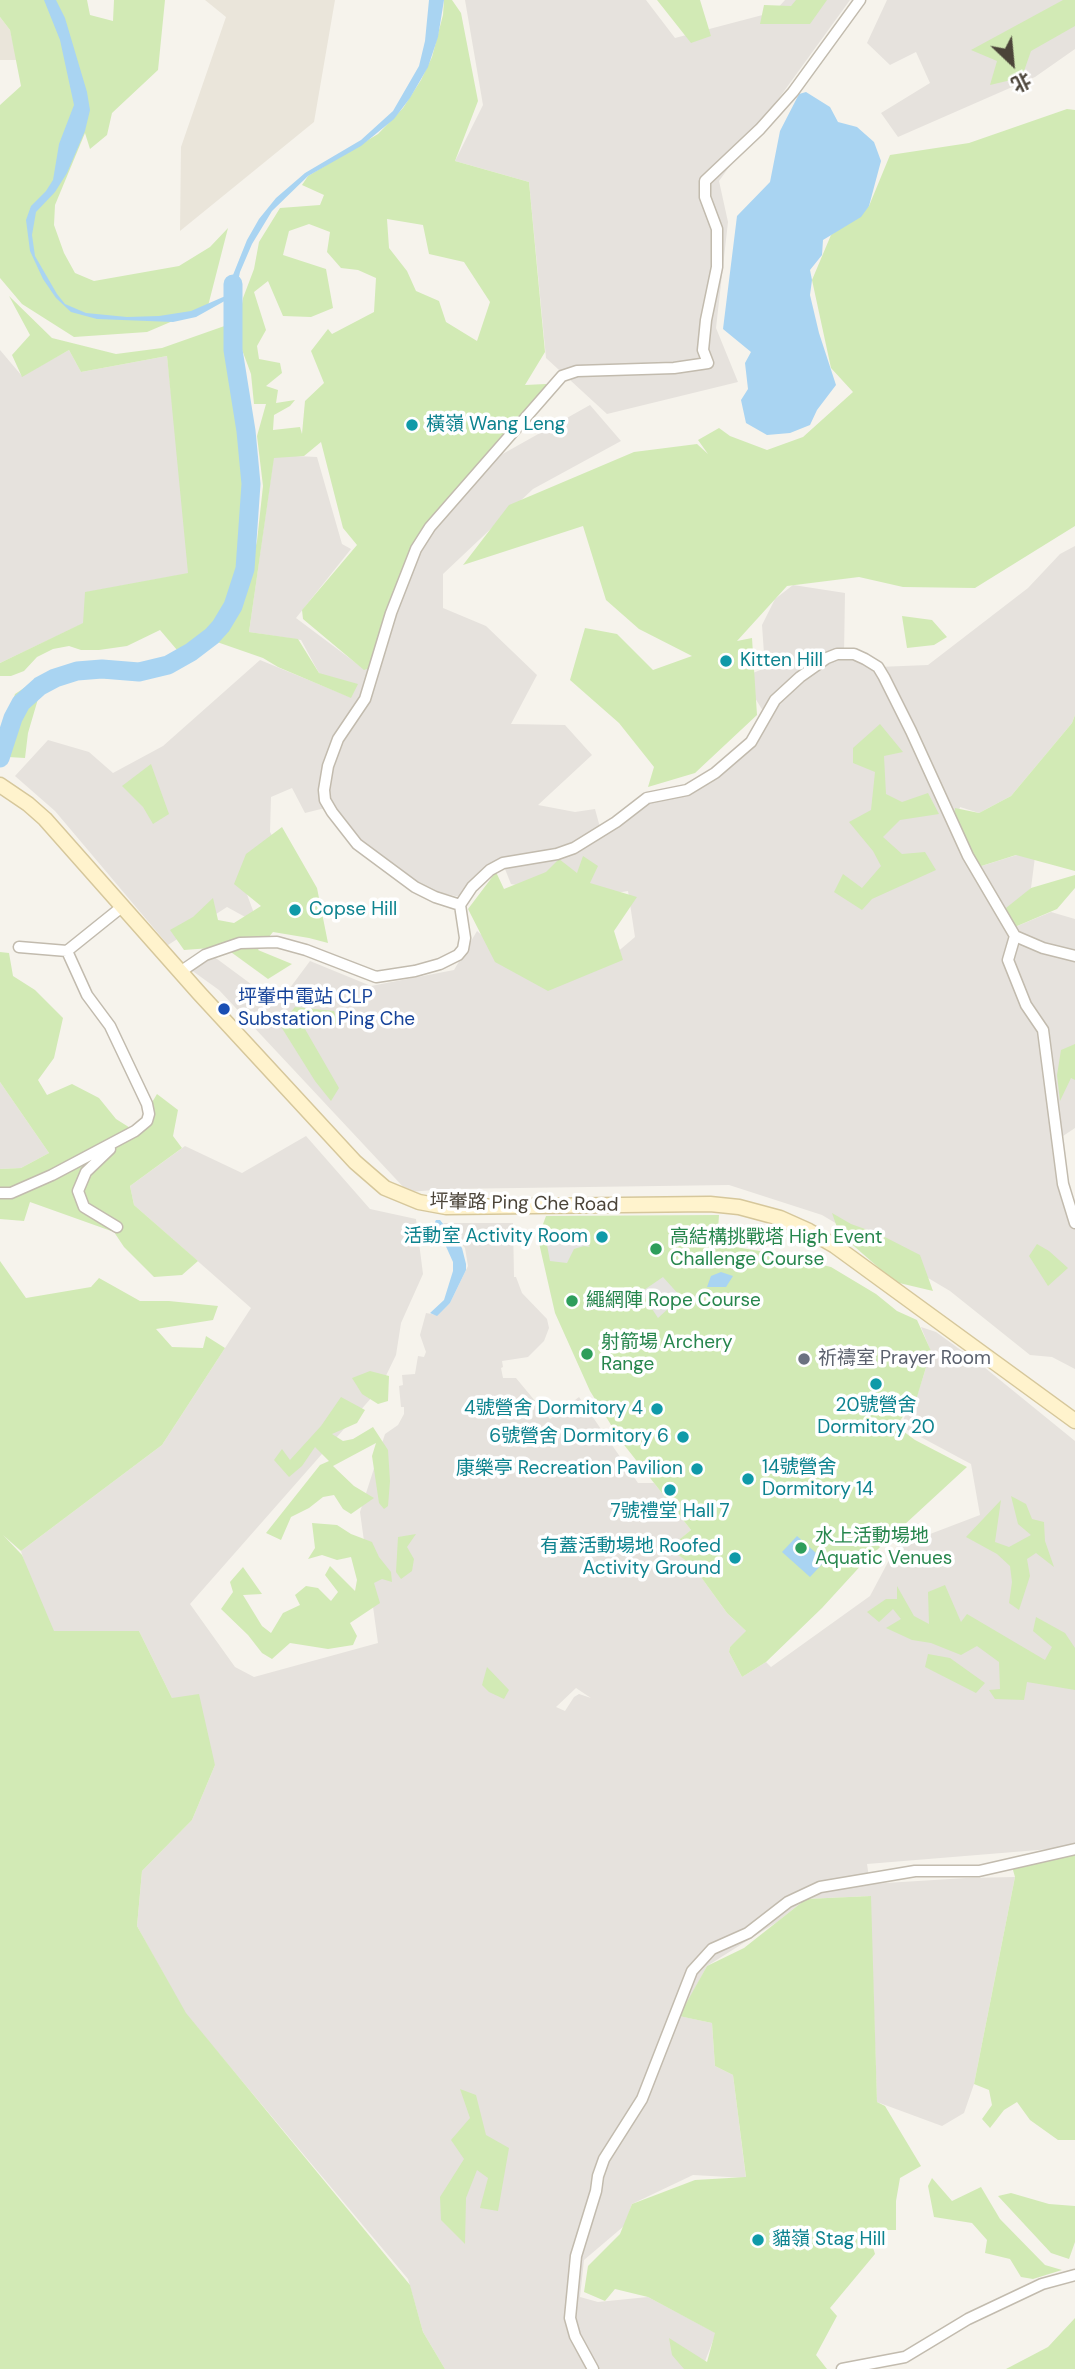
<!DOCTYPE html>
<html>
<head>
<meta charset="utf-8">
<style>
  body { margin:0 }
  #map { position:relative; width:1075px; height:2369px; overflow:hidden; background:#f6f3ec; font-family:"DM Sans","Noto Sans SC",sans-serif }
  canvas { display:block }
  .north { position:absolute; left:977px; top:28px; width:70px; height:70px; -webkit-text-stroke:5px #fff; paint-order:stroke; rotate:154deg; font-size:19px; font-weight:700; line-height:28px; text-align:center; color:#4b4439 }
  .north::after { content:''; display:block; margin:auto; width:24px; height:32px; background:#4b4439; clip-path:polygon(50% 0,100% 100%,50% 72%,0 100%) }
</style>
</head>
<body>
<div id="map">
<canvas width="1075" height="2369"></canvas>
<div class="north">北</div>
</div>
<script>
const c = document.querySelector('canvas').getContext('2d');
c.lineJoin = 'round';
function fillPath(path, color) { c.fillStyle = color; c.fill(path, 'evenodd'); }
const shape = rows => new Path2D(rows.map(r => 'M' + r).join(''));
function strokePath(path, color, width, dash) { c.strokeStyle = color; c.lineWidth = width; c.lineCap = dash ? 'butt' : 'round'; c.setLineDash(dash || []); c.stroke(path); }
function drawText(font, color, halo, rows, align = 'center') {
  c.font = font + ' "DM Sans","Noto Sans SC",sans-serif'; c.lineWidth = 7; c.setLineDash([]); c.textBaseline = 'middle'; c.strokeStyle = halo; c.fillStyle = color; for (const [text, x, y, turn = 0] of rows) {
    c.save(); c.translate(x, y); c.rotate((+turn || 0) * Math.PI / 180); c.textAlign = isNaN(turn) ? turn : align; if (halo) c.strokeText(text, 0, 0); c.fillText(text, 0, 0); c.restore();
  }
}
const residential = shape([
  [205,0,335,0,314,122,180,231,181,147,226,17],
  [0,17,10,30,17,60,0,60]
]);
const industrial = shape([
  [465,0,646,0,675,38,774,12,785,0,850,0,719,181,728,222,716,328,738,382,607,414,546,358,529,182,455,161,483,105],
  [887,0,1075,0,1075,49,1035,77,898,137,881,113,930,83,916,52,890,65,867,43],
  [0,350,22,376,69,350,81,372,167,356,191,573,88,592,84,623,0,663],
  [590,405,621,441,533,489,443,574,443,608,486,626,537,675,511,724,565,725,592,755,538,805,575,812,595,809,601,831,647,798,680,792,747,746,766,716,752,693,753,673,765,668,762,625,775,599,793,585,845,593,844,654,878,667,928,665,1028,588,1060,554,1075,546,1075,715,1072,723,1011,796,979,813,960,807,954,826,975,868,1036,849,1031,888,1006,913,1010,929,1051,912,1075,919,1075,1128,1057,1140,1075,1219,1075,1369,1052,1357,1030,1355,950,1291,822,1215,729,1185,448,1189,408,1192,219,990,187,967,209,953,278,1004,310,961,371,986,454,970,477,931,538,984,602,965,635,937,628,891,585,898,511,884,503,864,460,897,415,887,348,838,329,807,305,813,292,788,271,797,270,832,280,849,242,881,258,924,227,907,168,945,55,811,15,776,48,740,89,752,113,773,163,746,260,660,350,697,319,673,301,640,249,632,274,455,317,457,342,544,351,549,296,618,364,669,426,533,499,456],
  [0,1082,49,1153,21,1168,0,1169],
  [306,1136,370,1209,416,1219,423,1274,401,1323,396,1355,380,1388,190,1604,235,1667,254,1677,378,1643,360,1512,385,1434,398,1425,404,1414,404,1407,401,1407,399,1386,403,1385,402,1375,415,1374,418,1356,424,1357,426,1352,420,1335,426,1313,437,1315,450,1303,468,1266,465,1248,443,1223,513,1223,514,1277,516,1277,522,1293,547,1319,549,1328,544,1341,528,1357,502,1361,503,1367,501,1368,503,1378,516,1378,550,1419,579,1397,638,1483,654,1483,691,1530,670,1548,693,1566,727,1613,747,1632,730,1647,729,1652,742,1677,766,1662,771,1667,870,1596,896,1547,980,1515,971,1464,902,1427,904,1418,917,1396,931,1352,921,1327,936,1332,984,1367,1075,1441,1075,1847,867,1864,870,1884,966,1878,1015,1877,974,2084,964,2113,942,2126,877,2102,870,1896,806,1899,777,1922,707,1966,680,2016,712,2023,715,2066,733,2075,746,2178,693,2175,632,2204,624,2226,584,2260,580,2297,598,2302,648,2297,716,2333,702,2369,445,2369,423,2332,408,2279,185,2013,137,1926,142,1871,192,1820,215,1765,172,1698,139,1631,45,1631,21,1551,162,1445,251,1308,134,1205,130,1186,185,1146,242,1173],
  [576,1688,591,1698,579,1694,574,1697,565,1711,556,1707]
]);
const green = shape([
  [0,0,87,0,90,15,113,21,114,0,165,0,158,70,112,113,107,135,90,149,85,133,55,205,54,225,64,253,75,273,94,281,179,266,210,247,228,228,208,306,147,332,74,337,22,304,0,278,0,105,21,86,10,30,0,17],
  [444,0,452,0,461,13,478,101,455,161,529,182,545,352,525,385,546,384,553,395,420,543,376,666,364,670,303,619,302,610,357,545,343,528,321,442,304,456,274,458,249,632,298,639,319,673,358,684,351,698,278,667,263,658,217,642,232,620,240,611,257,541,263,486,257,436,266,404,254,404,251,374,241,347,239,322,243,298,254,269,259,242,280,208,320,205,324,195,302,185,308,176,378,134,403,108,421,80,432,57,443,15],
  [387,219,423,225,429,254,464,262,490,302,477,341,446,322,439,301,416,291,407,271,389,248],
  [309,224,330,232,327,252,341,268,358,270,376,278,374,312,332,334,328,329,311,351,324,383,305,401,302,434,300,427,273,430,274,415,290,406,295,400,276,403,278,390,266,386,282,373,280,363,259,359,257,346,266,330,254,292,268,281,283,316,311,317,333,308,326,269,283,255,289,231],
  [657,0,700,0,711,36,691,43],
  [796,0,827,0,810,24,760,24,764,5,791,6],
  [1063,0,1075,0,1075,26,1031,51,1023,74,1007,81,990,85,997,61,971,50],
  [1067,109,1075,110,1075,526,975,588,903,587,859,577,787,586,737,641,752,638,757,715,695,773,648,787,654,767,619,723,570,680,585,628,617,634,653,670,692,656,639,629,606,600,583,526,463,565,509,505,634,452,697,444,708,454,698,440,719,428,730,436,767,450,803,437,853,392,831,368,812,280,831,235,869,206,890,155,969,143],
  [9,296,52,338,116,354,162,348,233,323,233,350,250,470,250,515,245,569,238,592,221,626,205,643,183,657,160,630,127,646,99,650,81,650,69,646,53,649,37,657,24,671,11,676,0,676,0,663,83,623,85,592,188,573,167,356,81,372,69,350,22,377,12,355,30,335],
  [902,616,932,620,947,637,934,645,907,648],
  [94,665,119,668,116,679,84,677,51,688,38,699,28,733,25,758,8,757,12,730,7,720,15,694,36,680,65,669],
  [1075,715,1075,871,1016,855,975,868,954,826,955,808,979,813,1011,796,1072,723],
  [880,724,903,752,884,756,886,794,902,802,928,793,939,814,900,820,883,837,902,854,925,852,936,870,872,899,862,910,834,892,843,874,862,888,881,866,873,851,849,822,871,810,875,772,853,763,853,748],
  [151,764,169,814,153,824,143,807,122,786],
  [282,827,317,888,328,943,309,938,273,932,258,950,292,964,268,979,224,947,184,950,170,930,193,917,213,898,218,920,234,923,261,906,234,884,246,854],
  [583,856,598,866,590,883,637,897,614,931,623,960,548,991,495,962,468,909,496,872,504,889,546,872,559,859,577,873],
  [1075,875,1075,888,1057,909,1010,929,1001,912,1031,888],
  [0,952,9,953,13,976,35,990,63,1018,54,1058,38,1080,47,1095,72,1084,99,1098,116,1119,135,1131,157,1094,178,1110,173,1136,182,1148,130,1186,134,1205,198,1261,182,1275,154,1277,124,1247,114,1232,30,1202,24,1221,0,1219,0,1169,21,1168,49,1153,0,1082],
  [295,1007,334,1011,338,1024,305,1029,339,1088,331,1101,315,1081,280,1025],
  [1075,1044,1075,1080,1071,1078,1060,1101,1057,1075,1061,1050],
  [832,1213,851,1224,879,1234,920,1255,933,1291,895,1282,839,1233],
  [719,1215,717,1244,772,1253,831,1267,876,1294,897,1311,917,1320,931,1351,917,1397,899,1422,899,1428,915,1440,967,1467,865,1561,822,1608,766,1662,742,1677,729,1652,730,1647,746,1631,727,1613,693,1566,669,1548,691,1530,621,1441,590,1391,555,1313,539,1243,539,1235,546,1216],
  [1037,1244,1049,1251,1068,1268,1048,1286,1029,1256],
  [0,1261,26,1298,91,1287,99,1278,140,1301,169,1301,218,1306,213,1320,156,1329,172,1347,203,1348,206,1336,225,1348,162,1445,21,1551,3,1535,22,1555,54,1631,139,1631,172,1698,199,1694,215,1765,192,1820,142,1871,137,1926,186,2013,410,2285,423,2332,445,2369,0,2369],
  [370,1371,389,1376,388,1401,378,1404,362,1394,352,1378],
  [341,1397,365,1410,357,1423,332,1434,343,1441,353,1439,373,1427,388,1450,390,1481,388,1506,384,1509,379,1503,372,1456,376,1443,333,1466,354,1486,374,1498,351,1514,343,1509,334,1495,323,1497,309,1508,291,1517,281,1540,266,1533,320,1465,329,1461,315,1447,302,1466,289,1477,274,1460,282,1449,290,1460,321,1426],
  [1011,1496,1026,1504,1032,1519,1044,1522,1045,1541,1054,1567,1036,1553,1027,1559,1030,1576,1019,1610,1009,1603,1012,1582,1010,1566,997,1554,966,1537,1001,1500,995,1542,1009,1547,1031,1535,1018,1524],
  [312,1523,337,1525,351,1534,372,1542,379,1557,391,1572,392,1582,382,1579,374,1583,380,1603,350,1623,357,1636,353,1645,328,1649,290,1643,272,1659,262,1653,248,1635,221,1609,233,1592,230,1582,243,1567,262,1594,243,1595,262,1626,271,1633,283,1613,300,1605,295,1595,306,1586,318,1588,331,1601,338,1592,325,1575,330,1566,355,1591,357,1580,351,1557,337,1560,322,1555,308,1559,315,1548],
  [416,1534,407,1547,414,1559,412,1571,401,1579,396,1572,398,1537],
  [945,1585,961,1622,967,1614,1045,1660,1052,1647,1033,1631,1036,1617,1065,1633,1075,1648,1075,1690,1027,1682,1024,1700,995,1699,989,1690,1000,1689,999,1662,977,1646,961,1655,931,1643,912,1640,886,1628,901,1619,893,1609,879,1622,867,1612,886,1599,897,1599,897,1586,914,1616,929,1624,928,1592],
  [928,1654,950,1658,985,1683,976,1693,925,1667],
  [487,1667,509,1690,504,1699,489,1692,482,1685],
  [1075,1851,1075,2140,1058,2140,1030,2120,1017,2102,1004,2110,990,2128,982,2119,992,2105,989,2090,974,2084,1015,1877,1011,1863],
  [871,1896,877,2102,885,2106,921,2166,900,2178,896,2201,896,2230,876,2230,871,2241,875,2254,830,2308,837,2316,816,2355,827,2369,684,2369,672,2355,669,2338,707,2362,715,2333,648,2297,615,2289,605,2301,584,2292,588,2266,620,2234,632,2204,695,2180,746,2177,733,2075,715,2066,712,2023,679,2016,707,1966,744,1948,806,1899],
  [460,2089,476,2095,486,2135,509,2148,498,2211,480,2208,488,2178,477,2170,466,2198,465,2244,441,2220,440,2197,464,2159,451,2140,470,2118],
  [932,2178,952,2201,981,2187,1000,2219,1045,2265,1062,2270,1033,2279,1021,2277,1010,2259,985,2253,987,2240,972,2223,934,2217,928,2186],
  [1011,2193,1049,2204,1075,2206,1075,2242,1069,2259,1051,2253,998,2196],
  [1075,2318,1075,2369,1006,2369,1048,2347]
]);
const parking = shape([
  [577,1233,590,1247,584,1246,574,1249,567,1263,550,1261,545,1234],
  [663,1277,681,1297,658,1318,641,1292]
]);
const water = shape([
  [44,0,56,0,65,18,87,92,90,110,85,131,67,173,55,192,36,212,32,235,35,256,57,294,65,304,86,313,127,317,159,316,191,311,230,294,231,280,247,240,259,219,276,198,305,173,361,140,393,111,419,66,425,41,429,0,444,0,438,37,428,67,410,98,394,119,361,146,308,176,272,211,252,244,240,272,232,309,230,298,196,317,173,322,97,319,71,312,56,298,43,279,30,251,26,220,31,206,46,191,53,180,59,144,74,105,60,40],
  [806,92,830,107,838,122,857,127,874,142,881,161,869,206,861,217,823,240,822,255,810,270,812,280,810,295,819,333,836,385,817,410,810,425,790,433,767,435,746,423,741,400,748,389,745,363,751,352,723,329,737,216,770,182,780,131,799,94],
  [436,1220,440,1220,462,1248,466,1264,466,1270,450,1303,437,1316,430,1313,444,1300,453,1271,453,1262,435,1222],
  [721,1272,733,1276,726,1287,707,1287,711,1276],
  [797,1536,825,1561,810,1577,782,1552]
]);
const river = shape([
  [0,758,13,718,21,703,40,686,55,678,77,671,102,669,139,672,168,665,191,652,212,636,221,626,233,606,245,569,251,484,246,431,233,350,233,284]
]);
const street = shape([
  [460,905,435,897,415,887,357,844,332,812,325,800,324,790,328,766,338,739,365,699,391,613,416,549,430,527,562,376,577,371,674,368,708,363,703,350,706,320,717,267,717,229,705,197,705,181,760,129,793,92,860,0],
  [1015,936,1008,960,1026,1005,1043,1030,1063,1184,1075,1223],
  [19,947,67,951],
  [180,972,205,955,240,943,277,942,306,950,376,977,415,971,440,964,458,955,463,949,465,938,460,905,472,887,490,870,503,863,557,854,574,848,616,822,647,798,687,790,715,773,751,742,775,700,800,677,827,658,837,654,854,654,865,659,878,667,884,677,911,731,968,856,1015,936,1043,948,1075,956],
  [110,1149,86,1172,78,1191,84,1207,117,1227],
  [0,1193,11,1193,52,1175,135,1131,147,1121,149,1114,147,1104,110,1026,87,995,67,951,123,906],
  [593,2369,575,2336,570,2318,576,2256,596,2191,598,2176,604,2159,642,2099,692,1971,712,1949,748,1933,788,1902,820,1887,915,1871,979,1871,1075,1849],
  [842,2369,905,2357,968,2319,1042,2284,1075,2275]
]);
const secondary = shape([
  [0,785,28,804,45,819,199,993,355,1162,385,1188,419,1202,446,1207,710,1204,739,1207,780,1218,809,1231,835,1246,1075,1421]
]);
const markers = [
  [412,425,7,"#0f9aa8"],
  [726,661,7,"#0f9aa8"],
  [295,910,7,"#0f9aa8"],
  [224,1009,7,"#1a4fb4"],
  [602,1237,7,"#0f9aa8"],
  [656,1249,7,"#2e9e5b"],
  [572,1301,7,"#2e9e5b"],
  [587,1354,7,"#2e9e5b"],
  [804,1359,7,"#6b7280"],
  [876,1384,7,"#0f9aa8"],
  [657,1409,7,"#0f9aa8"],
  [683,1437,7,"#0f9aa8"],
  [697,1469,7,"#0f9aa8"],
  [748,1479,7,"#0f9aa8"],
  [670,1490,7,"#0f9aa8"],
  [801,1548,7,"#2e9e5b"],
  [735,1558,7,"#0f9aa8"],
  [758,2240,7,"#0f9aa8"]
];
const cultureNames = [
  ["橫嶺 Wang Leng",426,425],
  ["Kitten Hill",740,661],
  ["Copse Hill",309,910],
  ["活動室 Activity Room",588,1237,"right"],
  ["20號營舍",876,1406,"center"],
  ["Dormitory 20",876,1428,"center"],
  ["4號營舍 Dormitory 4",643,1409,"right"],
  ["6號營舍 Dormitory 6",669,1437,"right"],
  ["14號營舍",762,1468],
  ["Dormitory 14",762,1490],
  ["康樂亭 Recreation Pavilion",683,1469,"right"],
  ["7號禮堂 Hall 7",670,1512,"center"],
  ["有蓋活動場地 Roofed",721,1547,"right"],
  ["Activity Ground",721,1569,"right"],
  ["貓嶺 Stag Hill",772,2240]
];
const transitNames = [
  ["坪輋中電站 CLP",238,998],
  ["Substation Ping Che",238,1020]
];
const streetNames = [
  ["坪輋路 Ping Che Road",524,1204,1]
];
const leisureNames = [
  ["高結構挑戰塔 High Event",670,1238],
  ["Challenge Course",670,1260],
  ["繩網陣 Rope Course",586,1301],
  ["射箭場 Archery",601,1343],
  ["Range",601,1365],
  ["水上活動場地",815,1537],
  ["Aquatic Venues",815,1559]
];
const worshipNames = [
  ["祈禱室 Prayer Room",818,1359]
];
fillPath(residential, '#eae5da');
fillPath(industrial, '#e6e2dd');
fillPath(green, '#d2eab5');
fillPath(parking, '#e5e3e0');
fillPath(water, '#a9d4f2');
strokePath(river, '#a9d4f2', 19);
strokePath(street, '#c2bbae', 13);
strokePath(secondary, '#d6c79b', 17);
strokePath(street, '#fff', 10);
strokePath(secondary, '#fff3cd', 14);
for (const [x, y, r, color] of markers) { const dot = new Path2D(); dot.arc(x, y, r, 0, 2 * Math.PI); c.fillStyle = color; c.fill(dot); strokePath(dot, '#fff', 2.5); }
drawText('19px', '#0d838f', '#fff', cultureNames, 'left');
drawText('19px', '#164399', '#fff', transitNames, 'left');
drawText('19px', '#4b4439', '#fff', streetNames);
drawText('19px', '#27864d', '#fff', leisureNames, 'left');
drawText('19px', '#5b616d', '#fff', worshipNames, 'left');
</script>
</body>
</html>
